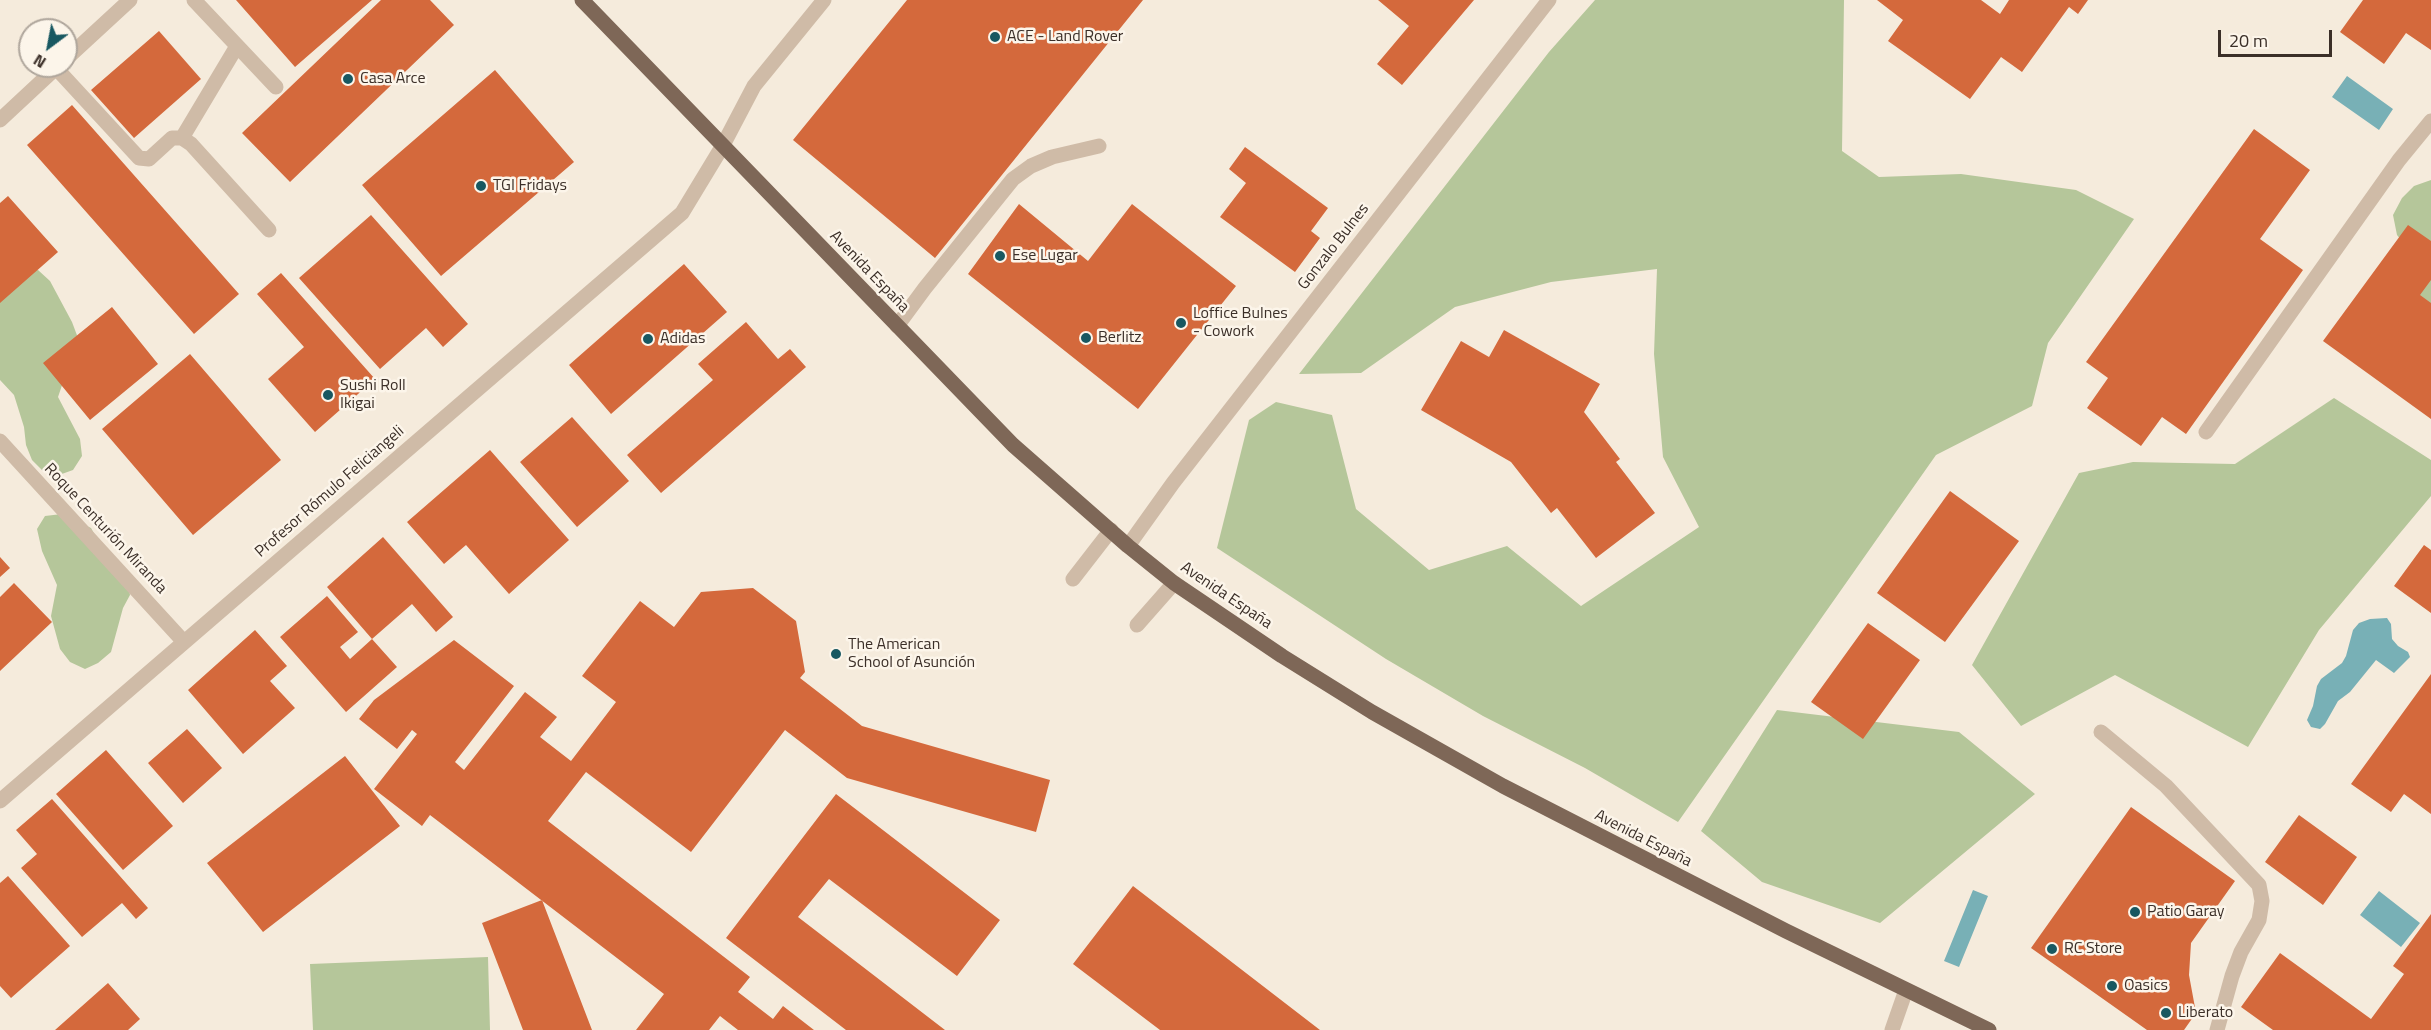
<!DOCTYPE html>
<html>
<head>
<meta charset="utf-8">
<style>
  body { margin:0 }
  #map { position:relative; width:2431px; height:1030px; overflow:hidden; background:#f5ebdc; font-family:"Titillium Web",sans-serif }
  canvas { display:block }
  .north { position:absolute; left:18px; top:18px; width:60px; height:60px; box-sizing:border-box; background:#fcf5ea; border:2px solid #afa69c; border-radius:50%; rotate:212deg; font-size:16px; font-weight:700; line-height:24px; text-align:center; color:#3b2f28 }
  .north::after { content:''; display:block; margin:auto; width:21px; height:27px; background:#185861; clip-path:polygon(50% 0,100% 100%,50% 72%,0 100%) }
  .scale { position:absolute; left:2218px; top:30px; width:114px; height:27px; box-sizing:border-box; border:3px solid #3b2f28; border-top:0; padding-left:8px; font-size:18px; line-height:21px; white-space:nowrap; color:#3b2f28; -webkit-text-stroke:4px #fcf5ea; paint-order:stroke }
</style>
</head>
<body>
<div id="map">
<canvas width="2431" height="1030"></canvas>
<div class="north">N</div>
<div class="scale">20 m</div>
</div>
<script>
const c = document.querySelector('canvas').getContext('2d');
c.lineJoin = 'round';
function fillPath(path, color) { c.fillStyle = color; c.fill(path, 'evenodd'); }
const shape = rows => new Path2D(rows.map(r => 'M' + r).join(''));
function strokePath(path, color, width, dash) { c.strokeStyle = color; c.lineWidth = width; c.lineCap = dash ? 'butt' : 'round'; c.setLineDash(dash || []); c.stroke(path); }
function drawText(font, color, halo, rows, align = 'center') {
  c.font = font + ' "Titillium Web",sans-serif'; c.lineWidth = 5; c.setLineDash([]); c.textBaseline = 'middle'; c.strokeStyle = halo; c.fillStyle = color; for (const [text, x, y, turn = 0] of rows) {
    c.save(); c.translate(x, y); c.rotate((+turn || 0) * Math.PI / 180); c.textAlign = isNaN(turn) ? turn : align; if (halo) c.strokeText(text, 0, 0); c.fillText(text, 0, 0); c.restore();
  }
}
const green = shape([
  [1595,0,1844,0,1842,151,1879,177,1961,174,2076,190,2134,219,2048,343,2032,406,1936,455,1678,822,1585,768,1483,716,1386,659,1217,548,1249,420,1276,402,1332,415,1356,509,1429,570,1507,546,1581,606,1699,527,1663,457,1654,354,1657,269,1551,282,1455,307,1361,373,1299,374,1549,52],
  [2431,180,2431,323,2406,317,2409,250,2397,235,2393,215,2402,198,2414,186],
  [22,270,38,270,50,281,72,322,78,338,58,397,80,439,82,456,73,470,59,475,43,471,32,460,26,445,24,427,14,395,0,380,0,295],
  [2334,398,2431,460,2431,496,2319,630,2248,747,2115,675,2021,726,1972,665,2079,473,2133,462,2235,464],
  [62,514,91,528,106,555,127,580,130,595,123,608,111,652,98,663,85,669,70,662,60,649,51,616,57,585,42,551,37,529,45,516],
  [1777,710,1959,732,2035,794,1880,923,1762,882,1701,831],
  [488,957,490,1030,313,1030,310,964]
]);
const water = shape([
  [2347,76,2393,109,2379,130,2332,97],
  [2387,618,2391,624,2392,639,2398,646,2408,652,2410,657,2394,673,2376,660,2350,692,2338,701,2325,724,2320,729,2311,727,2307,720,2313,706,2317,686,2321,679,2342,663,2346,656,2353,630,2359,623,2370,619],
  [1973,890,1988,896,1959,967,1944,961],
  [2379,891,2420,923,2401,947,2360,915]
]);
const building = shape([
  [236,0,372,0,295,67],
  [381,0,430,0,454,25,290,182,242,133],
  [907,0,1143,0,935,258,793,140],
  [1378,0,1474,0,1402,85,1377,64,1409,26],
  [1877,0,1981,0,2000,14,2009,0,2088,0,2078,14,2069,7,2022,72,2001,57,1970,99,1888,41,1903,20],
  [2363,0,2431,0,2431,50,2406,33,2384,64,2340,32],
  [159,31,201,79,134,138,91,90],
  [495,70,574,162,441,276,362,185],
  [72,105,239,294,194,334,27,145],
  [2254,129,2310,170,2260,239,2303,270,2186,434,2162,417,2141,446,2087,408,2108,378,2086,362],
  [1245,147,1328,208,1311,231,1320,238,1295,272,1220,217,1246,183,1229,169],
  [8,196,58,252,0,303,0,203],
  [1019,204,1088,261,1132,204,1236,286,1138,409,968,274],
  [371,215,468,324,443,347,426,328,380,369,299,278],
  [2408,225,2431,241,2431,280,2420,295,2431,303,2431,419,2323,341],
  [684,264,727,312,611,414,569,365],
  [281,273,375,379,315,432,268,379,304,347,257,294],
  [112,307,158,364,90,420,43,363],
  [746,322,778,359,790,349,806,367,661,493,627,455,713,380,698,364],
  [1504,330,1600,384,1584,412,1620,459,1616,462,1655,513,1596,558,1557,508,1551,513,1511,462,1421,410,1461,341,1489,357],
  [190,354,281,460,193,535,102,429],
  [572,417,629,481,577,527,520,462],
  [490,450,569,540,509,594,466,545,444,564,407,522],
  [1950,491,2019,541,1945,642,1877,593],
  [383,537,453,617,436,632,412,604,372,639,397,667,346,712,280,637,327,596,358,632,340,647,350,659,372,639,327,587],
  [2424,545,2431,550,2431,613,2394,586],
  [0,557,10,568,0,577],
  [14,583,52,622,0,671,0,597],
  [753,588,796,621,805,672,800,678,862,726,1050,780,1036,832,847,778,785,730,691,852,586,772,548,821,750,977,738,992,773,1019,783,1006,814,1030,738,1030,720,1016,709,1030,636,1030,664,994,430,815,422,826,374,789,417,734,412,730,397,749,359,719,374,700,454,640,514,686,455,762,464,770,525,692,557,717,540,737,571,761,616,702,582,676,640,601,674,627,701,592],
  [1868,623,1920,660,1863,739,1811,702],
  [255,630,287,666,270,681,295,708,243,754,188,690],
  [2431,674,2431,814,2404,794,2391,812,2351,784],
  [187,729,222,768,183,803,148,763],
  [106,750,173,826,123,870,56,794],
  [345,756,400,826,263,932,207,863],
  [836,794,1000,920,957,976,829,879,798,917,945,1030,846,1030,726,938],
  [52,799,148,908,136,919,122,903,82,937,21,868,37,854,16,830],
  [2131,807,2235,881,2191,943,2189,975,2196,1013,2184,1030,2147,1030,2031,948],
  [2299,815,2357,857,2323,905,2265,862],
  [8,876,70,946,11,998,0,986,0,883],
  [1133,886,1320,1030,1160,1030,1073,964],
  [542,900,592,1030,523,1030,482,923],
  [2431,914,2431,1030,2273,1030,2241,1007,2280,953,2371,1019,2404,974,2393,966],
  [108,983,140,1019,128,1030,55,1030]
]);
const minor = shape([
  [194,0,276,87],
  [66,59,130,0],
  [56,68,139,158,149,159,172,138,182,138,191,144,269,230],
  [0,120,58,66],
  [182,138,237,46],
  [897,326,925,288,1013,179,1031,166,1052,157,1099,146],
  [2206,432,2399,160,2431,121],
  [0,441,184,642],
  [1128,546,1173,483,1549,0],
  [1073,579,1111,530],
  [1137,625,1174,583],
  [2101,732,2166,786,2259,885,2262,901,2259,920,2241,952,2232,976,2217,1030],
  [0,801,682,213,722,147,754,86,824,0],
  [1892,1030,1906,990]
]);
const major = shape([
  [582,0,1013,445,1128,546,1174,583,1282,656,1372,712,1503,786,1786,931,1989,1030]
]);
const markers = [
  [995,37,6,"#185861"],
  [348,79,6,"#185861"],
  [481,186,6,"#185861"],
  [1000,256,6,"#185861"],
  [1181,323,6,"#185861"],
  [1086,338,6,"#185861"],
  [648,339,6,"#185861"],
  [328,395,6,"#185861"],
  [836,654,6,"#185861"],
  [2135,912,6,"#185861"],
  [2052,949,6,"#185861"],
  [2112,986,6,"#185861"],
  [2166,1013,6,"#185861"]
];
const poiNames = [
  ["ACE - Land Rover",1007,37],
  ["Casa Arce",360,79],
  ["TGI Fridays",493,186],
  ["Ese Lugar",1012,256],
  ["Loffice Bulnes",1193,314],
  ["- Cowork",1193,332],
  ["Berlitz",1098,338],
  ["Adidas",660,339],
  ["Sushi Roll",340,386],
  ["Ikigai",340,404],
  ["The American",848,645],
  ["School of Asunción",848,663],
  ["Patio Garay",2147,912],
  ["RC Store",2064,949],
  ["Oasics",2124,986],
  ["Liberato",2178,1013]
];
const streetNames = [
  ["Gonzalo Bulnes",1334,247,-52],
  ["Avenida España",869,272,46],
  ["Profesor Rómulo Feliciangeli",330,492,-41],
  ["Roque Centurión Miranda",105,529,47],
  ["Avenida España",1226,596,34],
  ["Avenida España",1643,839,27]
];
fillPath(green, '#b5c69a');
fillPath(water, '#78b0b6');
fillPath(building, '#d4693c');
strokePath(minor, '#cfbba7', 15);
strokePath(major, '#7e6757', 15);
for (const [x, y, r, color] of markers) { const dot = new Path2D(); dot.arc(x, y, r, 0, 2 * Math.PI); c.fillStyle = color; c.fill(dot); strokePath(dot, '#fcf5ea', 2); }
drawText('16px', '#3b2f28', '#fcf5ea', poiNames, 'left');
drawText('16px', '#3b2f28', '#fcf5ea', streetNames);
</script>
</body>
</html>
